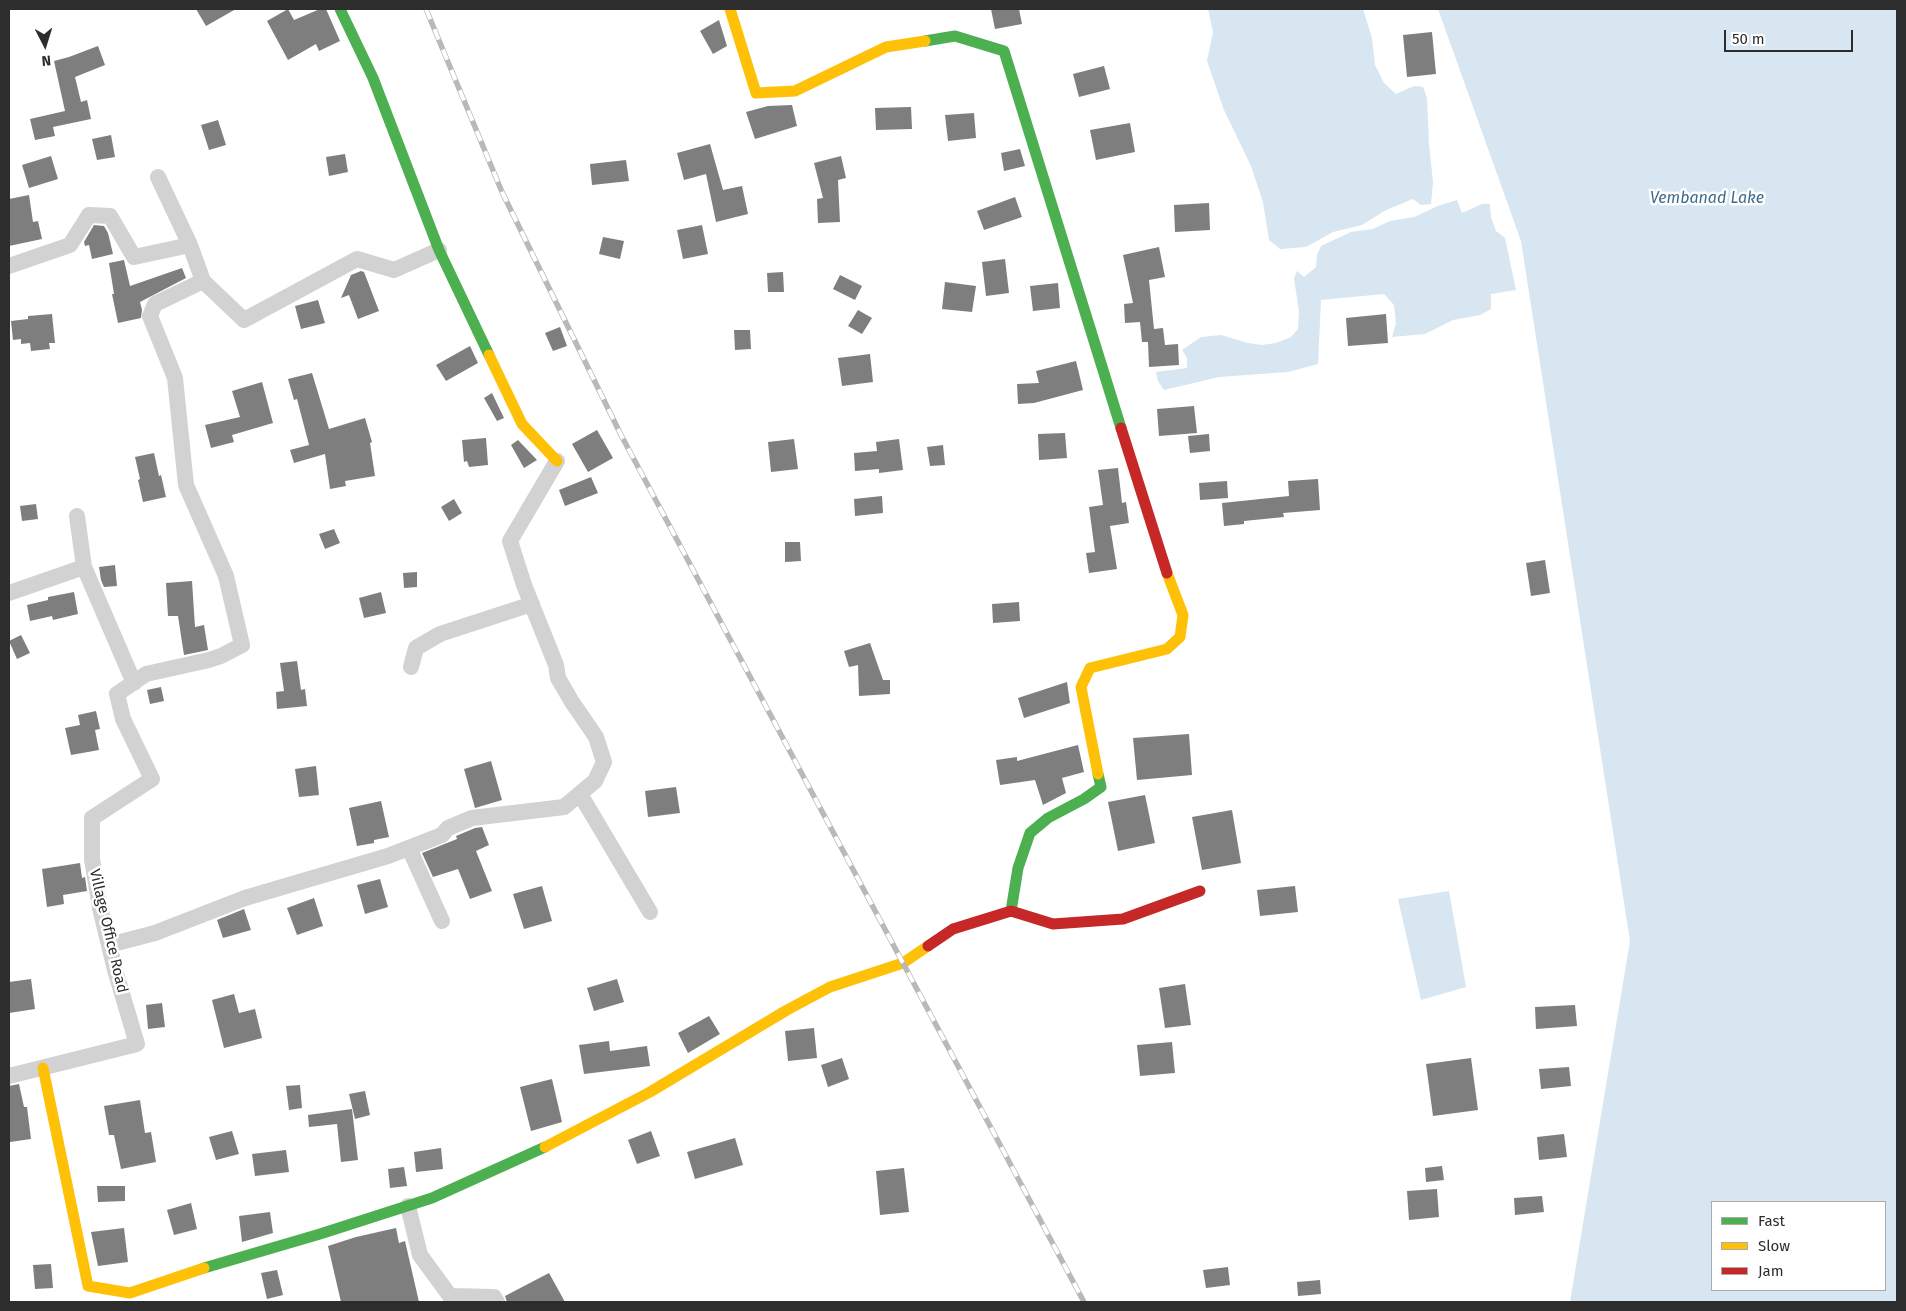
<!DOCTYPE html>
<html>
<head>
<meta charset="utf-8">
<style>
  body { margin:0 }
  #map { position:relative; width:1906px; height:1311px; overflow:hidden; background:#fff; font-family:"Fira Sans",sans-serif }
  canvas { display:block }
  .frame { position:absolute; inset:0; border:10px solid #2d2d2d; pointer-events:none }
  .legend { position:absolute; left:1711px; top:1201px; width:175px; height:90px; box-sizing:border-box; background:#fff; border:1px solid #ababab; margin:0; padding:6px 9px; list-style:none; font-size:15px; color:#2d2d2d }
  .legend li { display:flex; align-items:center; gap:10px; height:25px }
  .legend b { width:25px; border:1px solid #ababab }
  .north { position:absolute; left:20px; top:20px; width:50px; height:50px; -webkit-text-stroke:4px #fff; paint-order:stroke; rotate:175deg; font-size:14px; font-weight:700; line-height:20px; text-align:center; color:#2d2d2d }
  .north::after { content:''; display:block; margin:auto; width:18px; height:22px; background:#2d2d2d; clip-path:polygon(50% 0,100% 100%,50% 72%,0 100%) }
  .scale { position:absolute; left:1724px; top:30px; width:129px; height:22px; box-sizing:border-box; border:2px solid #2d2d2d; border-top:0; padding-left:6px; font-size:15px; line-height:18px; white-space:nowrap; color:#2d2d2d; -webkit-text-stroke:4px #fff; paint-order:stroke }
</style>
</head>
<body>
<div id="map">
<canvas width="1906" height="1311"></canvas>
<div class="frame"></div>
<ul class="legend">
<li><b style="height:6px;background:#4caf50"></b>Fast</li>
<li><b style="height:6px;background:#ffc107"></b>Slow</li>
<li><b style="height:6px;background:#c62828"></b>Jam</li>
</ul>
<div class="north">N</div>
<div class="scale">50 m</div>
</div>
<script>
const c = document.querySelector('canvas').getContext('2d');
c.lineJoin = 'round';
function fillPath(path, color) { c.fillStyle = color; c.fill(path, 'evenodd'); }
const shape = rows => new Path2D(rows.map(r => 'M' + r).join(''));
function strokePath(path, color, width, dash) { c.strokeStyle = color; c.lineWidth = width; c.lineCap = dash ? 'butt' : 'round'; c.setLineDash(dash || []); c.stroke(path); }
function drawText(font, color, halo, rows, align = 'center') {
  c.font = font + ' "Fira Sans",sans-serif'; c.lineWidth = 5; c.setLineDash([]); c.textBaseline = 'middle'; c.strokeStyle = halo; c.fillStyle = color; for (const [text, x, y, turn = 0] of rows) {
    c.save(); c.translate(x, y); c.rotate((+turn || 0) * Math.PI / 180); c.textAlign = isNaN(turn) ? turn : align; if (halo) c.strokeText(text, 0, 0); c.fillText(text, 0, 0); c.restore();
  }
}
const water = shape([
  [1208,9,1363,9,1372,38,1375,65,1384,83,1396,94,1414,86,1423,87,1427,98,1429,144,1433,182,1431,204,1421,205,1413,199,1386,210,1362,225,1333,232,1306,247,1280,249,1269,240,1263,202,1251,166,1224,110,1207,61,1213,32],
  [1438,9,1897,9,1897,1302,1570,1302,1630,941,1521,241],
  [1712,1202,1885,1202,1885,1290,1712,1290],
  [1457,200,1462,213,1482,204,1490,204,1491,217,1496,231,1505,238,1516,290,1491,294,1491,309,1480,315,1453,320,1425,334,1392,337,1396,323,1394,305,1384,294,1321,300,1318,364,1288,372,1219,377,1164,390,1158,381,1156,372,1187,368,1187,358,1182,350,1201,337,1221,335,1248,343,1262,345,1276,343,1291,337,1298,329,1299,312,1294,278,1297,271,1304,277,1316,267,1317,255,1321,246,1351,232,1373,229,1390,221,1414,217,1438,206],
  [1449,891,1466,987,1421,1000,1398,899]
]);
const building = shape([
  [196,9,236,9,206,26],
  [288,9,294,20,320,9,326,9,340,41,319,51,316,44,288,60,267,21],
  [991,9,1019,9,1022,24,995,29],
  [719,20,727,46,713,54,700,31],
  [1432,32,1436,74,1407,77,1403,35],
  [98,46,105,65,75,77,81,102,87,100,91,119,53,127,55,136,35,140,30,119,65,111,54,61,69,57],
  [1104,66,1110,89,1079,97,1073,74],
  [792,105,797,126,755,139,746,112,768,106],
  [911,107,912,129,876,130,875,108],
  [974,113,976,138,948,141,945,115],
  [218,120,226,145,209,150,201,125],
  [1130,123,1135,152,1096,160,1090,130],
  [111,135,115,157,97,160,92,139],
  [710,144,723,190,742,186,748,214,716,222,706,174,684,180,677,153],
  [1020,149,1025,166,1004,171,1001,153],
  [345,154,348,172,329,176,326,157],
  [51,156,58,179,29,188,22,165],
  [841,156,846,178,838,180,840,222,818,223,817,199,823,198,814,163],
  [626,160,629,181,592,185,590,164],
  [29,195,33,222,38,221,42,239,9,246,9,199],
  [1015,197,1022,217,984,230,977,211],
  [1209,203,1210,230,1175,232,1174,205],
  [94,225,104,226,108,233,113,254,92,259,89,245,85,246,84,242],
  [702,225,708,254,683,259,677,230],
  [603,237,624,241,620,259,599,254],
  [1159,247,1165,277,1149,280,1154,329,1163,328,1165,345,1178,344,1179,365,1149,367,1148,342,1142,342,1140,322,1125,323,1124,304,1133,303,1123,255],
  [1005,259,1009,293,986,296,982,262],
  [124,260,130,286,182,268,186,278,140,302,142,310,141,318,118,323,112,294,114,294,109,263],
  [361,271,364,272,379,311,358,319,349,295,341,298,351,275],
  [783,272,784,292,768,292,767,273],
  [840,275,862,286,855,300,833,289],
  [945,282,976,286,972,312,942,309],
  [1058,283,1060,308,1033,311,1030,286],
  [318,300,325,323,301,329,295,306],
  [858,310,872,318,862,334,848,326],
  [52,314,55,343,49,343,50,349,31,351,30,343,21,344,21,339,13,340,11,321,28,319,28,316],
  [1386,314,1388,343,1348,346,1346,318],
  [560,327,567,346,553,351,545,333],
  [734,330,750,330,751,349,735,350],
  [470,346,478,363,446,381,436,365],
  [870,354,873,382,842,386,838,358],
  [1076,361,1083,390,1034,403,1018,404,1017,384,1039,383,1036,371],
  [312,373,329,429,365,418,372,442,370,443,375,476,345,481,346,486,330,489,325,454,294,463,290,450,309,445,297,399,294,400,288,379],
  [262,382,273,423,232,435,234,442,211,448,205,425,240,417,232,391],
  [492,393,504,418,497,421,484,398],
  [1194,406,1197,433,1159,436,1157,409],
  [597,430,613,458,588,472,572,444],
  [1065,433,1067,458,1039,460,1038,434],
  [1209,434,1210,451,1190,453,1188,436],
  [486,438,488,465,469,467,467,461,464,462,462,440],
  [794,439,798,469,771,472,768,442],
  [899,439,903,470,879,473,879,469,855,471,854,453,877,451,876,442],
  [518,440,537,460,524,468,511,445],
  [943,445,945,465,930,466,927,447],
  [154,453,159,476,161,475,166,497,143,502,138,480,140,479,135,457],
  [1118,468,1122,503,1126,502,1129,523,1110,526,1117,569,1089,573,1086,553,1095,552,1089,507,1103,505,1098,470],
  [591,477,598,493,565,506,559,490],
  [1318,479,1320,510,1283,513,1284,517,1244,521,1244,524,1224,526,1222,503,1289,496,1288,481],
  [1227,481,1228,498,1200,500,1199,483],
  [882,496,883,513,855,516,854,499],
  [454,499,462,513,449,521,441,507],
  [36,504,38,519,22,521,20,506],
  [334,529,340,543,325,549,319,534],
  [785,542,800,542,801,561,785,562],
  [1545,560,1550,593,1531,596,1526,563],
  [115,565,117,586,104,587,101,580,99,567],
  [417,572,417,587,404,588,403,573],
  [192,581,195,627,204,625,208,650,184,655,178,616,168,616,166,583],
  [74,592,78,614,53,620,52,616,30,621,27,605,48,600,48,597],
  [381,592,386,613,364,618,359,598],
  [1019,602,1020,621,993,623,992,604],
  [21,635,30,653,17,659,9,641],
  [870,643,883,680,890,680,890,694,859,696,858,665,849,667,844,651],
  [297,661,301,690,305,689,307,706,277,709,276,692,284,691,280,663],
  [1067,682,1070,703,1024,718,1018,698],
  [161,687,164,701,150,704,147,690],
  [96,711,100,729,95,730,99,750,71,755,65,728,80,725,78,715],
  [1189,734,1192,775,1137,780,1133,738],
  [1078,745,1084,772,1062,778,1066,793,1043,805,1035,780,1000,785,996,760,1017,757,1017,761],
  [491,761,502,800,475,808,464,769],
  [316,766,319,795,299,797,295,769],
  [676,787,680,813,648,817,645,791],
  [1145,795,1155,843,1118,851,1108,802],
  [381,801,389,837,374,840,374,843,357,846,349,808],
  [1232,810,1241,863,1202,870,1192,817],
  [482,827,489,845,476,851,492,891,470,899,458,869,433,877,422,853,457,839,456,836,475,828],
  [80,863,82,878,85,877,87,891,63,895,64,904,47,907,42,869],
  [380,879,388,907,365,914,357,885],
  [542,886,552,921,524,929,513,894],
  [1295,886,1298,912,1260,916,1257,890],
  [314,898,323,926,297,935,287,908],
  [244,909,251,930,223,938,217,920],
  [31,979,35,1009,9,1013,9,982],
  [617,979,624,1002,594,1011,587,988],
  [1185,984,1191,1025,1165,1028,1159,988],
  [234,994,239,1013,255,1009,262,1038,224,1048,212,1000],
  [162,1003,165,1027,148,1029,146,1005],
  [1575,1005,1577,1026,1536,1029,1535,1007],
  [709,1016,720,1034,688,1053,678,1033],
  [814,1028,817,1058,788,1061,785,1031],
  [609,1041,610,1051,647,1046,650,1066,584,1074,579,1045],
  [1172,1042,1175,1073,1140,1076,1137,1045],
  [842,1058,849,1079,828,1087,821,1065],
  [1471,1058,1478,1110,1433,1116,1426,1064],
  [1569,1067,1571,1086,1541,1089,1539,1069],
  [552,1079,562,1122,531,1131,520,1087],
  [19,1084,24,1107,27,1107,31,1139,10,1142,9,1086],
  [300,1085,302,1108,289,1110,286,1086],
  [365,1091,370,1115,355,1119,349,1094],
  [140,1100,145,1133,151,1132,156,1162,121,1169,114,1135,109,1135,104,1106],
  [352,1109,358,1160,341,1162,337,1124,309,1127,308,1115],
  [232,1131,239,1154,216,1160,209,1137],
  [651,1131,660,1156,637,1164,628,1140],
  [1564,1134,1567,1157,1539,1160,1537,1137],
  [735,1138,743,1165,695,1179,687,1152],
  [441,1148,443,1169,416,1172,414,1152],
  [286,1150,289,1172,255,1176,252,1154],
  [1442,1166,1444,1180,1426,1182,1425,1168],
  [404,1167,407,1186,390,1188,388,1169],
  [904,1168,909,1212,880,1215,876,1171],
  [97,1186,125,1186,125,1201,98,1202],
  [1437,1189,1439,1217,1409,1220,1407,1191],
  [1542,1196,1544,1212,1515,1215,1514,1198],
  [191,1203,197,1229,174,1235,167,1210],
  [270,1212,273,1233,242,1242,239,1216],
  [124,1228,128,1262,98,1266,91,1232],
  [396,1228,399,1243,405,1241,419,1302,341,1302,328,1246,356,1237],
  [51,1264,53,1288,35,1289,33,1265],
  [1228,1267,1230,1285,1206,1288,1203,1270],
  [277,1270,283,1295,267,1299,261,1273],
  [549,1273,565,1302,507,1302,505,1296],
  [1320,1280,1321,1294,1298,1296,1297,1282]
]);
const street = shape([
  [158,177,190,245],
  [9,266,70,245,89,215,110,216,134,257,190,245,203,281],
  [77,516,84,567],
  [9,593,84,567,134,683],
  [411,667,416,648,440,634,532,604],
  [580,794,650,912],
  [409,848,442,921],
  [109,945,155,933,245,898,388,856,442,835,448,828,472,818,564,807,595,781,604,762,596,737,572,702,558,678,556,665,524,585,510,541,557,461],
  [9,1076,137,1044,115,970,100,908,92,859,92,818,152,779,123,719,117,694,146,674,209,660,221,656,242,645,226,576,186,485,175,378,150,316,155,304,203,281,244,320,357,259,394,270,439,250],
  [408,1206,420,1255,450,1296,494,1297,497,1302]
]);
const fast = shape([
  [340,9,373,78,439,250,489,355],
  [925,41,955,36,1004,51,1121,428],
  [1011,911,1018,868,1030,833,1048,818,1084,799,1101,787,1098,774],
  [204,1268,320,1234,432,1198,545,1147]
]);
const slow = shape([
  [730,9,756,93,795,91,886,47,925,41],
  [489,355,522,424,557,461],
  [1098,774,1081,687,1090,668,1167,649,1180,637,1183,615,1167,573],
  [43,1068,88,1286,130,1293,204,1268],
  [545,1147,650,1092,787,1010,830,987,903,963,928,946]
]);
const jam = shape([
  [1121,428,1167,573],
  [928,946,953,929,1011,911,1053,924,1123,919,1200,891]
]);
const rail = shape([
  [426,9,502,192,621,435,1084,1302]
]);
const streetNames = [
  ["Village Office Road",108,931,77]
];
const waterNames = [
  ["Vembanad Lake",1707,199]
];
fillPath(water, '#d7e6f0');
fillPath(building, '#7e7e7e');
strokePath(street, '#d2d2d2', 16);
strokePath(fast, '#4caf50', 11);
strokePath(slow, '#ffc107', 11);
strokePath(jam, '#c62828', 11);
strokePath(rail, '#b9b9b9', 5.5);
strokePath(rail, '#fff', 4, [11]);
drawText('15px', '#2d2d2d', '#fff', streetNames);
drawText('italic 16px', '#3d6b8c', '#fff', waterNames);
</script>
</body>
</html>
